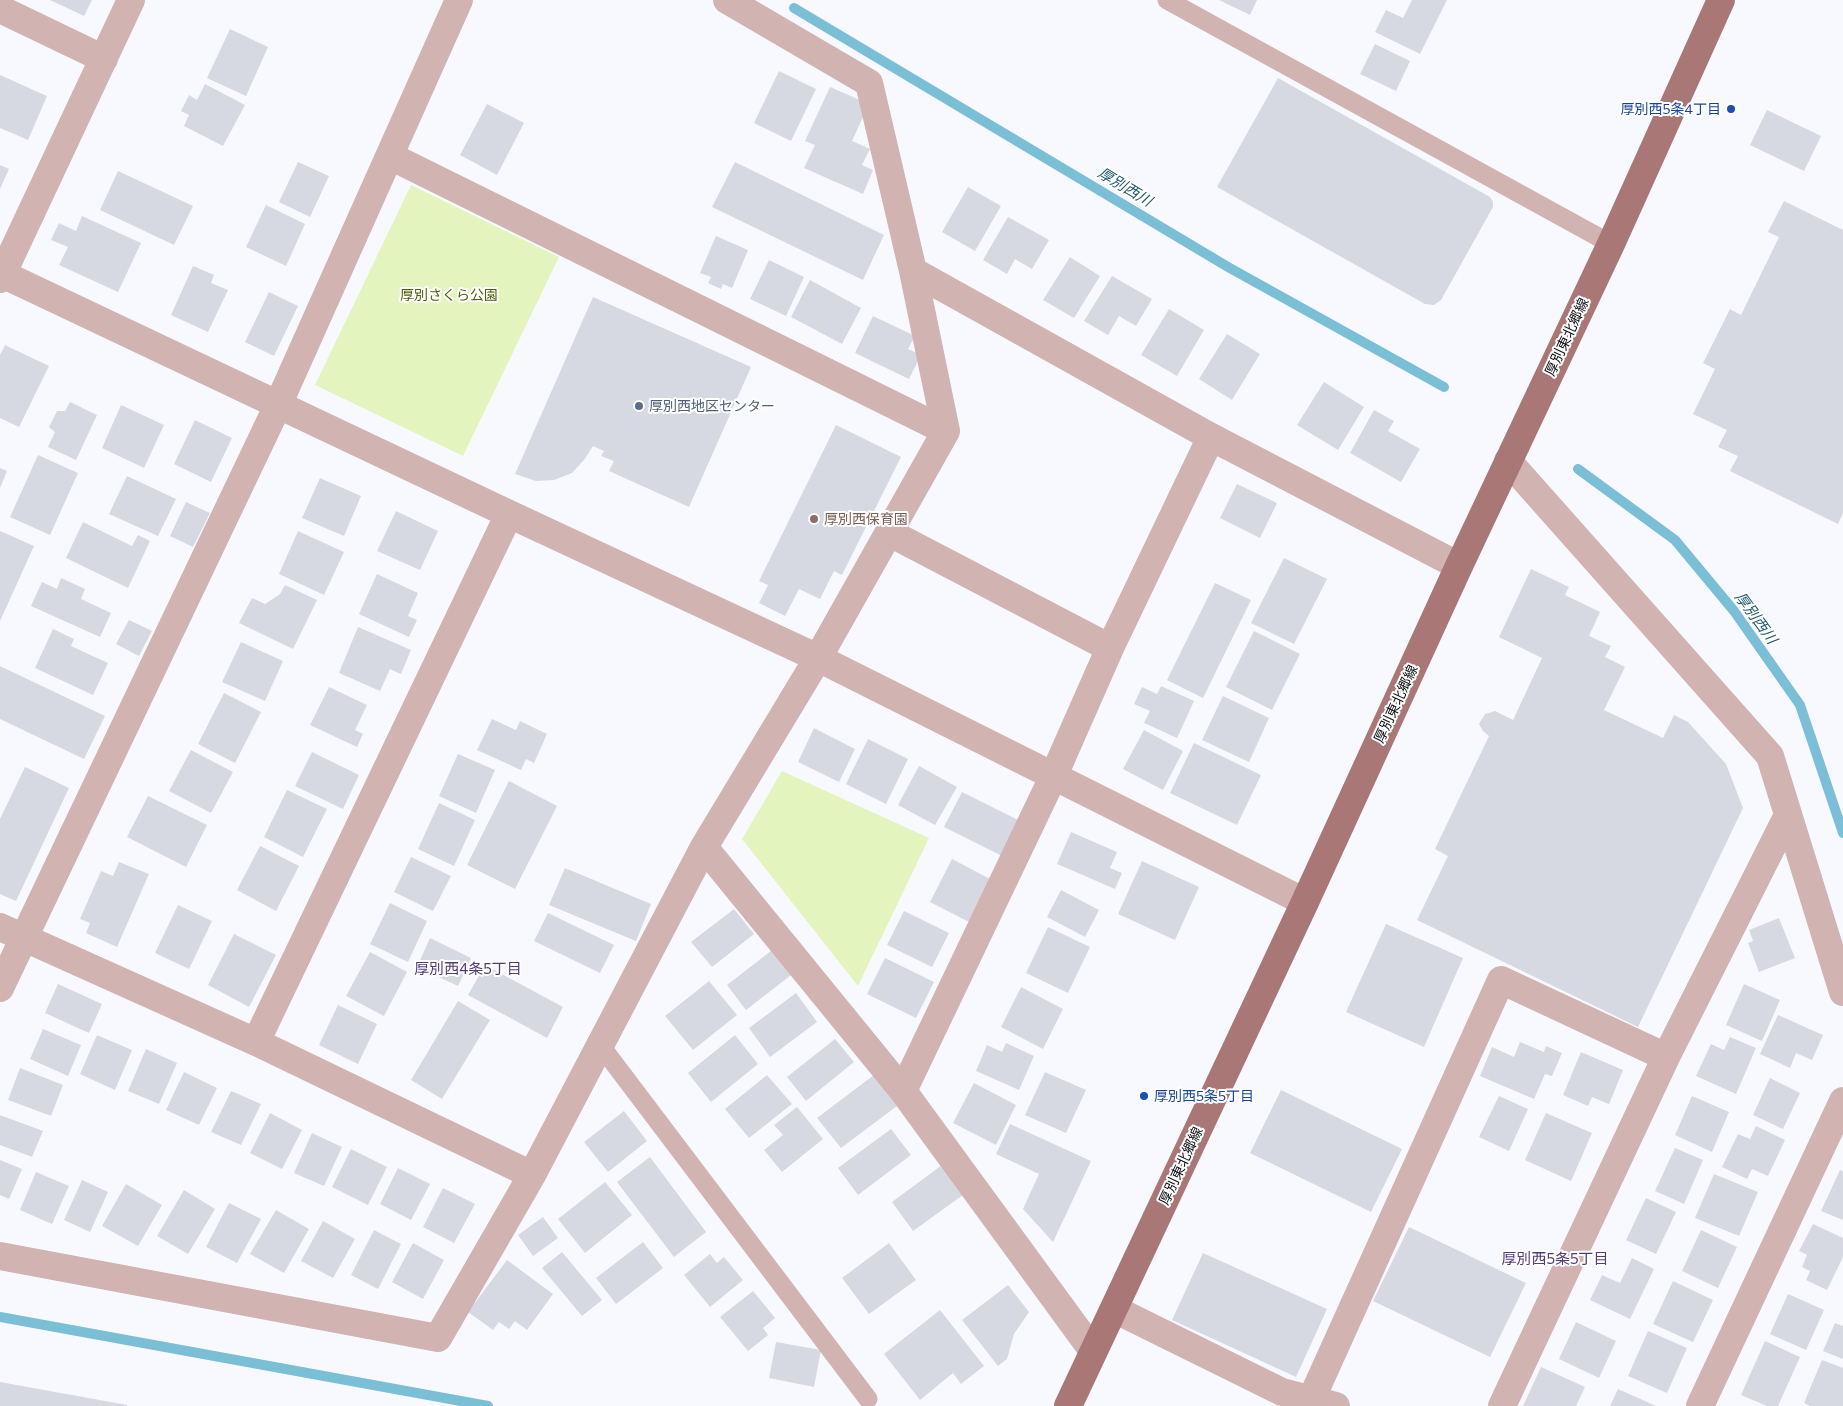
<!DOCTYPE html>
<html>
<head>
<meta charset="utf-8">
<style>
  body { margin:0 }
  canvas { display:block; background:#f8f9ff }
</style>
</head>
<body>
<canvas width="1843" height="1406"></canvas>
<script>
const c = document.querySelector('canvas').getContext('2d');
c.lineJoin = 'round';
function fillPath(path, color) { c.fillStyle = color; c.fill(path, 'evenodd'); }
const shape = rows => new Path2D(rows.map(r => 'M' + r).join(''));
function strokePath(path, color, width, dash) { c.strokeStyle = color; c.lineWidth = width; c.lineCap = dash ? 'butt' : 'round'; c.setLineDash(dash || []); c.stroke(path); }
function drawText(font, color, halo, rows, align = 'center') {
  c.font = font + ' Commissioner,"Noto Sans JP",sans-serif'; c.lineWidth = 4; c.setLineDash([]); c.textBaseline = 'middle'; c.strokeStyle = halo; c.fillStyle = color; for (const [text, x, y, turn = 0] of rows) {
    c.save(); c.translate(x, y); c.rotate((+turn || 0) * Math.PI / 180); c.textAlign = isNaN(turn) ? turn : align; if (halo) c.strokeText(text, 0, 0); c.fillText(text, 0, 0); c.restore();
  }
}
const green = shape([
  [411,185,559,257,463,456,315,385],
  [782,771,929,838,858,986,742,839]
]);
const stream = shape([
  [794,8,1228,267,1444,387],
  [1578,469,1675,540,1734,611,1800,705,1843,833],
  [0,1317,488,1406]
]);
const building = shape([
  [50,0,92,0,84,16],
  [1219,0,1257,0,1250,15],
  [1412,0,1447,0,1420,54,1375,32,1386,10,1403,18],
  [230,29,268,47,246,96,207,78],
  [1375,44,1410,61,1396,91,1360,74],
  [779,71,816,89,791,141,754,123],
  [0,75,47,96,28,140,0,128],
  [1278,78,1490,197,1493,202,1493,207,1441,300,1434,305,1425,304,1217,187],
  [205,84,245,105,223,146,184,126,189,115,181,111,189,95,197,100],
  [830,87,869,104,852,141,870,149,862,165,873,170,863,194,804,168,815,145,805,141],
  [487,104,524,123,497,175,460,155],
  [1767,110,1821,136,1804,171,1750,145],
  [298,162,329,176,310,217,279,202],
  [735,162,884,235,863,280,712,207],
  [0,165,9,169,0,189],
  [118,171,193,206,174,245,100,210],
  [968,187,1001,206,975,251,942,232],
  [1784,201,1843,230,1843,513,1838,524,1730,471,1738,456,1718,447,1727,430,1693,414,1715,369,1703,363,1730,309,1741,315,1779,237,1768,232],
  [266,205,305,224,286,266,246,247],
  [82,216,141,243,118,292,59,265,68,247,51,240,59,223,76,231],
  [1008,217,1049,240,1032,269,1015,259,1007,274,983,260],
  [716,236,748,250,732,288,723,284,721,289,708,283,711,277,700,273],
  [1070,257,1100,276,1074,318,1043,300],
  [769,260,804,277,786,316,750,299],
  [193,266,214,275,211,283,228,290,208,332,171,315],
  [1112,276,1152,299,1136,326,1119,316,1108,335,1084,321],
  [810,280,861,308,842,344,791,317],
  [269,292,298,306,274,356,245,342],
  [593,297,751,367,689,507,609,471,614,461,601,456,604,451,593,446,584,460,572,473,554,480,536,481,515,474],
  [1169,309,1204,330,1177,376,1141,355],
  [873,316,915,336,908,349,921,355,909,379,855,353],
  [1227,334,1260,354,1232,400,1199,379],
  [5,345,49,366,19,427,0,418,0,355],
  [1324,382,1364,407,1338,450,1297,425],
  [70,402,97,415,76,460,48,447,55,432,49,427,57,411,65,411],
  [121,405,164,425,144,468,102,448],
  [1374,410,1394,421,1388,431,1420,449,1401,482,1350,453],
  [195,420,232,438,211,482,174,464],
  [836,425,901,457,842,575,834,571,820,599,799,589,785,616,759,603,768,585,759,581],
  [38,455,78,473,50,535,10,517],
  [0,468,7,471,0,488],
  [127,476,176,499,158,536,109,514],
  [320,478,361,496,344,536,302,518],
  [1237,484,1277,503,1260,538,1220,518],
  [186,502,210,513,193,547,170,536],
  [396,511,438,531,420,570,377,551],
  [83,522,132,546,138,535,150,541,128,588,66,558],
  [0,531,34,546,0,621],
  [298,531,344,552,324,595,279,574],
  [1284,558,1327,579,1294,644,1251,623],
  [1531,569,1569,587,1565,595,1600,612,1589,636,1611,646,1605,657,1625,667,1604,710,1663,738,1674,715,1688,722,1726,764,1743,808,1638,1027,1417,920,1448,856,1435,849,1489,736,1483,731,1479,724,1485,714,1495,711,1513,720,1542,658,1499,637],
  [377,574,418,593,408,616,417,620,409,637,359,614],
  [61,578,85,589,81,599,111,613,100,637,31,606,42,582,57,589],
  [1215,583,1251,600,1203,698,1167,680],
  [285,585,317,600,293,649,239,623,252,598,265,604,280,594],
  [129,620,152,631,139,656,116,644],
  [358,627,411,650,401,674,390,669,380,691,339,673],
  [53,629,74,639,71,646,108,663,93,695,35,668],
  [1254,631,1300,654,1272,710,1226,687],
  [241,642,283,661,265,701,222,682],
  [0,666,105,716,84,759,0,719],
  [1161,686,1194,701,1177,738,1144,723,1150,711,1134,704,1142,687,1157,694],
  [329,687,367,705,355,730,363,734,357,747,310,725],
  [224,693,261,712,235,763,198,744],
  [1223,696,1269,718,1249,762,1202,740],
  [492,719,516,730,520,721,547,734,534,763,526,759,521,770,477,750],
  [814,728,855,749,839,782,798,762],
  [1144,730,1183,751,1163,790,1123,769],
  [868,739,908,759,886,804,846,784],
  [1194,743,1261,775,1237,825,1170,793],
  [191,750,233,772,211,813,169,791],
  [312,752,359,775,343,809,295,786],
  [458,754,495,770,476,813,439,796],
  [919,766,957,787,935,825,898,805],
  [25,767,69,788,16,901,0,894,0,819],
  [509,781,557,806,515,889,467,865],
  [287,790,327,809,303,857,264,837],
  [962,792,1022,822,1004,857,944,827],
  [148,796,207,825,186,867,127,837],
  [439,803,475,820,454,866,418,849],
  [1071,832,1117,852,1110,868,1122,873,1115,889,1057,864],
  [260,846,299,866,276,911,237,890],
  [411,857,451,876,433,911,394,892],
  [952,859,992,880,969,922,930,902],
  [1142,861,1199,887,1175,940,1118,914],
  [119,862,149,874,117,947,86,933,90,923,80,919,101,871,113,876],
  [565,868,651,904,636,941,549,905],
  [1061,890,1099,910,1085,937,1047,917],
  [390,903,427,921,408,962,370,944],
  [178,905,212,921,189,969,155,953],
  [734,909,754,934,712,967,691,942],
  [904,911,949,933,932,967,887,945],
  [548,913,614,945,600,973,534,941],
  [1779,918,1795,958,1759,972,1748,943,1753,941,1749,930],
  [1386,924,1463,958,1424,1047,1346,1012],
  [1048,927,1090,947,1068,993,1026,973],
  [234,934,276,955,249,1007,208,985],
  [430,938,471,958,458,986,417,967],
  [776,947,795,972,746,1010,727,985],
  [370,952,407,972,384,1016,346,996],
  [885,958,934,982,916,1018,867,994],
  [485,965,563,1007,547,1038,468,995],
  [709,981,737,1015,693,1050,665,1016],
  [58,984,102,1004,89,1033,45,1013],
  [1744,984,1780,1000,1762,1041,1726,1025],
  [1021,987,1063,1009,1043,1049,1001,1027],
  [796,993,817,1022,770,1057,749,1028],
  [458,1001,490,1020,442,1099,411,1080],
  [338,1005,377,1024,358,1064,319,1045],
  [1778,1015,1823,1035,1812,1060,1796,1053,1790,1068,1760,1054],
  [43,1029,81,1045,68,1076,30,1059],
  [97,1035,132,1050,115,1090,80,1074],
  [735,1035,758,1064,711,1102,688,1073],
  [1730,1037,1756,1048,1736,1094,1696,1076,1711,1044,1724,1050],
  [835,1039,854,1062,806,1101,787,1077],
  [1520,1042,1544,1052,1546,1046,1562,1053,1552,1076,1545,1074,1534,1099,1480,1076,1492,1047,1514,1057],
  [1006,1043,1034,1056,1019,1090,976,1071,987,1045,1002,1052],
  [146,1049,177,1063,159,1104,128,1091],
  [1581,1052,1623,1070,1609,1104,1592,1097,1588,1106,1563,1095],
  [20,1068,63,1085,51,1116,8,1100],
  [184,1072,217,1088,199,1125,166,1110],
  [1045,1072,1086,1090,1066,1133,1025,1115],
  [767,1075,792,1104,749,1138,725,1109],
  [874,1075,897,1106,841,1148,817,1118],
  [1770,1078,1800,1093,1783,1129,1753,1115],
  [974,1083,1016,1105,996,1145,953,1123],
  [1281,1090,1402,1149,1371,1212,1250,1153],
  [231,1091,261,1104,241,1145,211,1132],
  [1499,1096,1528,1109,1509,1151,1479,1137],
  [1692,1096,1729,1112,1712,1152,1675,1135],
  [797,1107,823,1139,782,1172,764,1150,783,1135,774,1125],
  [624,1111,647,1141,608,1172,584,1142],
  [270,1113,302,1130,282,1169,250,1153],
  [1546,1113,1592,1133,1571,1181,1525,1160],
  [0,1115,43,1131,32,1157,0,1145],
  [1010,1124,1091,1161,1053,1242,1023,1209,1039,1174,996,1154],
  [1756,1126,1785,1140,1768,1176,1752,1169,1747,1179,1722,1167,1738,1134,1750,1139],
  [891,1129,911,1155,858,1195,838,1168],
  [312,1133,342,1147,324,1186,294,1173],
  [1675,1148,1703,1160,1684,1204,1655,1191],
  [351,1149,387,1167,368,1205,332,1187],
  [650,1157,706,1232,674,1257,617,1182],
  [0,1160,22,1169,9,1199,0,1195],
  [942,1165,963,1195,913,1231,892,1202],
  [398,1168,430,1184,411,1220,380,1204],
  [1840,1170,1843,1172,1843,1220,1821,1211],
  [36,1172,69,1186,52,1224,20,1210],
  [1714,1174,1758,1192,1739,1236,1695,1218],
  [82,1180,108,1192,90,1232,64,1220],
  [605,1182,632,1215,585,1253,558,1219],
  [126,1184,162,1205,138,1246,102,1226],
  [443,1188,475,1204,454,1243,423,1227],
  [184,1190,215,1209,188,1254,157,1236],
  [1646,1198,1676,1212,1656,1254,1626,1240],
  [229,1203,261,1219,237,1263,206,1247],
  [276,1210,309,1229,284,1273,250,1254],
  [543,1217,558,1238,533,1256,518,1235],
  [323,1221,355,1239,333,1278,301,1261],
  [1813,1224,1843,1238,1843,1257,1827,1290,1806,1280,1810,1271,1802,1267,1807,1255,1799,1251],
  [1409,1227,1526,1283,1490,1357,1373,1301],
  [374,1230,401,1244,378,1289,351,1275],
  [1701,1230,1737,1247,1718,1288,1682,1271],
  [643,1242,663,1268,616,1304,596,1278],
  [413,1243,444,1260,423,1299,392,1282],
  [889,1243,916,1280,869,1314,842,1278],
  [562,1252,602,1300,582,1316,542,1268],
  [1203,1253,1327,1309,1296,1377,1172,1320],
  [710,1254,717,1263,724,1257,743,1280,710,1307,684,1275],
  [1632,1258,1654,1269,1630,1319,1590,1300,1602,1275,1620,1283],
  [507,1260,553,1294,527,1330,515,1321,509,1329,499,1322,493,1330,468,1312],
  [1673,1281,1713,1300,1693,1342,1653,1324],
  [1008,1285,1029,1312,1014,1334,1007,1359,998,1366,962,1320],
  [753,1291,775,1318,763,1328,768,1335,748,1351,720,1317],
  [1788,1294,1824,1310,1806,1350,1770,1334],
  [940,1310,984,1366,961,1384,953,1373,920,1400,884,1354],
  [1576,1322,1616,1341,1599,1378,1559,1359],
  [1835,1323,1843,1326,1843,1359,1823,1351],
  [1648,1331,1687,1348,1667,1393,1628,1376],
  [1765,1341,1800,1357,1778,1406,1767,1406,1741,1395],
  [776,1342,821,1350,814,1387,769,1378],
  [1822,1360,1843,1368,1843,1406,1810,1406,1804,1403],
  [1541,1367,1585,1387,1576,1406,1523,1406],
  [0,1382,127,1405,127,1406,0,1406],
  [1618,1389,1656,1406,1610,1406]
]);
const service = shape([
  [1167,0,1611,244],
  [601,1046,868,1399]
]);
const minor = shape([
  [0,9,104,59],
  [390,156,946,431],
  [913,271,1211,437,1459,566],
  [0,273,509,514,818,658,1305,902],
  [0,279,131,0],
  [1508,461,1770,756,1843,992],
  [890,533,1110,648],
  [704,847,903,1091,1093,1351],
  [0,927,256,1042,532,1175],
  [0,988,278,405,459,0],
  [256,1042,509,514],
  [903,1091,1054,775,1110,648,1211,437],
  [0,1256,438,1338,532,1175,704,847,818,658,946,431,913,271,869,83,727,0],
  [1114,1309,1282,1392,1336,1406],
  [1311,1400,1501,980,1666,1057],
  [1502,1406,1666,1057,1788,815],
  [1700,1406,1843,1101]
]);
const primary = shape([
  [1068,1406,1305,902,1459,566,1611,244,1721,0]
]);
const markers = [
  [1731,109,5,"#1a4fb4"],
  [639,406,5,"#5c6f8a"],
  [814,519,5,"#8d6e63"],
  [1144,1096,5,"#1a4fb4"]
];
const transitNames = [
  ["厚別西5条4丁目",1721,109],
  ["厚別西5条5丁目",1154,1096,"left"]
];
const parkNames = [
  ["厚別さくら公園",449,295]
];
const streetNames = [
  ["厚別東北郷線",1567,337,-65],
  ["厚別東北郷線",1396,704,-65],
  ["厚別東北郷線",1181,1166,-65]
];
const serviceNames = [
  ["厚別西地区センター",649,406]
];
const educationNames = [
  ["厚別西保育園",824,519]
];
const waterNames = [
  ["厚別西川",1125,187,31],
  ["厚別西川",1756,618,54]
];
const neighbourhoodNames = [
  ["厚別西4条5丁目",468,969],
  ["厚別西5条5丁目",1555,1259]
];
fillPath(green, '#e3f4be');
strokePath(stream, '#7bbfd7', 10);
fillPath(building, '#d6d9e1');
strokePath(service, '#d1b3b2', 19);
strokePath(minor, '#d1b3b2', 28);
strokePath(primary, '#a77', 28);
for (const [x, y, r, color] of markers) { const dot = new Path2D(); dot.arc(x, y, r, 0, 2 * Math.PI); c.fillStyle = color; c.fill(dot); strokePath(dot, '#fff', 2); }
drawText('14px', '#164399', '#fff', transitNames, 'right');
drawText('14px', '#4c5f08', '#fff', parkNames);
drawText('14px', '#0e0f12', '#fff', streetNames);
drawText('14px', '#4e5e75', '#fff', serviceNames, 'left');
drawText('14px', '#785e54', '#fff', educationNames, 'left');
drawText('italic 15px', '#235a6c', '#fff', waterNames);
drawText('15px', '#533b77', '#fff', neighbourhoodNames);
</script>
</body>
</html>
